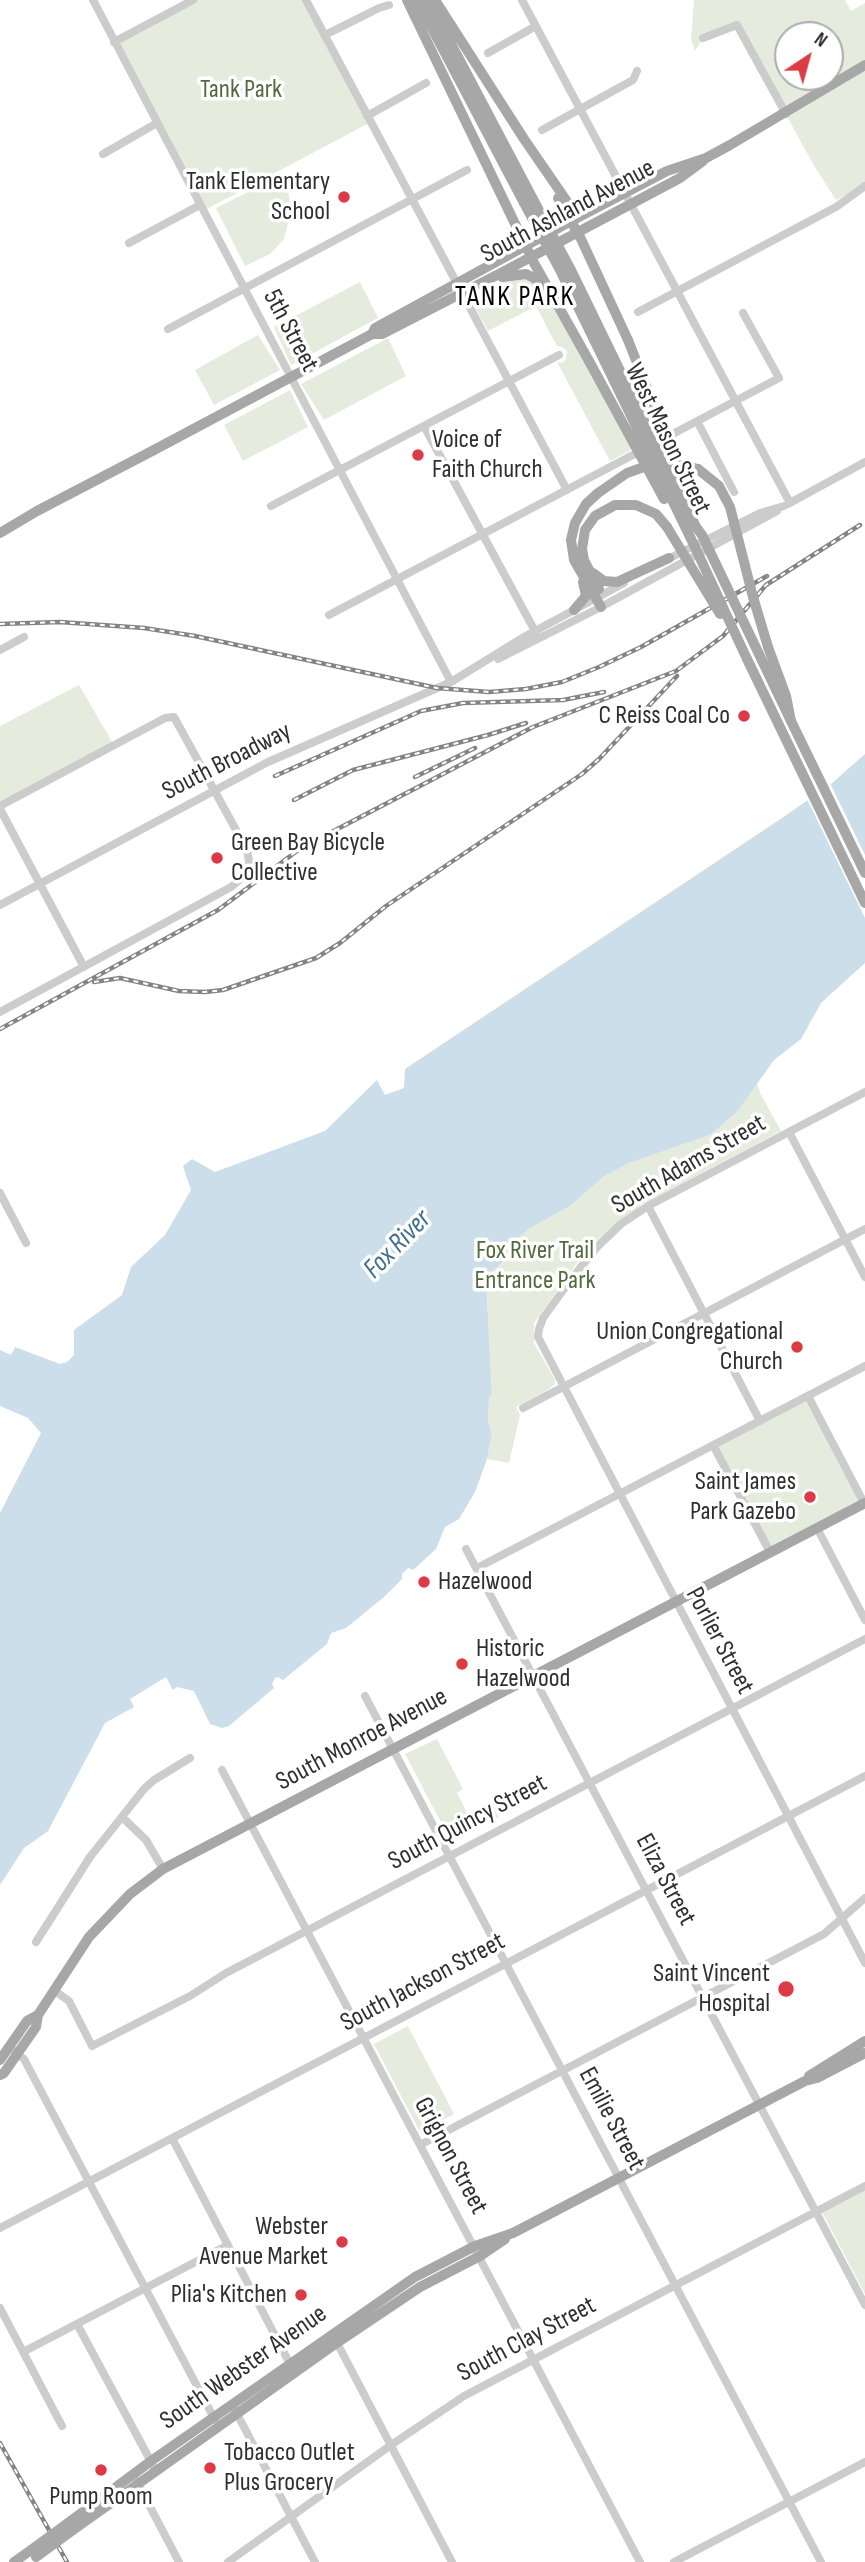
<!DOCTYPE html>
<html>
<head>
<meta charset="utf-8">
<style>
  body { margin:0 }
  #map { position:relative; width:865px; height:2562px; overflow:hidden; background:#fff; font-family:"Sofia Sans Condensed",sans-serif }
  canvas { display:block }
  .north { position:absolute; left:774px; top:21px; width:70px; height:70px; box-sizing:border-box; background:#fff; border:2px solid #acacac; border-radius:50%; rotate:36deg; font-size:19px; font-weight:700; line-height:28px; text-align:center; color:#2f2f2f }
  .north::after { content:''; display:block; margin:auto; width:24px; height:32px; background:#dd3a47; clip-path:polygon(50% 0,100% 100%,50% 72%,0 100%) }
</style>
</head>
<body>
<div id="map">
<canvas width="865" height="2562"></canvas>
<div class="north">N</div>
</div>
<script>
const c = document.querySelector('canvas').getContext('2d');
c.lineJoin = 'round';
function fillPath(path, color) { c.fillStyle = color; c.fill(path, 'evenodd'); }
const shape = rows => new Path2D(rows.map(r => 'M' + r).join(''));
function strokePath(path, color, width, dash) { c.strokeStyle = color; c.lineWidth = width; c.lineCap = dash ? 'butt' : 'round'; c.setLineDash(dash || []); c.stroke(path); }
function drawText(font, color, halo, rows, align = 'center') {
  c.font = font + ' "Sofia Sans Condensed",sans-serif'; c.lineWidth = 7; c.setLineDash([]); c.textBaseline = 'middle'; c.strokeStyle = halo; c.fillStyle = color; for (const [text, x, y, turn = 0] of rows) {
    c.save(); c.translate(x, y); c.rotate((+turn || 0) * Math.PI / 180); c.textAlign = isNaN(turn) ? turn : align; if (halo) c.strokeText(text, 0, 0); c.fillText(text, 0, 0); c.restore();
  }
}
const green = shape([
  [193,0,306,0,371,122,203,211,114,42],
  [694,0,845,0,851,11,865,3,865,186,836,200,813,164,737,25,703,38,695,51,691,39],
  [788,35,830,35,830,77,788,77],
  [280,176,289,195,290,215,284,239,270,254,245,266,216,208],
  [525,277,543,292,570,334,633,449,610,461,557,362,562,363,566,359,567,351,562,347,557,346,536,306,488,331,473,304,472,295,477,291,506,280],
  [360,282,378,318,291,365,274,327],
  [258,335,280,370,214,405,195,370],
  [388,338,406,376,324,420,301,384],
  [290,390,308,427,243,461,224,425],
  [79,685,114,745,0,806,0,726],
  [757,1082,760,1093,781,1131,643,1204,596,1241,579,1260,534,1323,534,1343,555,1380,555,1384,546,1391,516,1407,520,1415,509,1463,487,1459,492,1433,488,1422,489,1398,492,1394,489,1332,486,1278,475,1242,503,1261,510,1243,534,1226,570,1206,603,1177,629,1163,710,1135,736,1113],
  [808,1396,864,1503,770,1552,713,1445],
  [437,1739,463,1789,457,1793,469,1817,493,1805,499,1817,452,1843,405,1754],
  [408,2026,454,2114,420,2132,374,2044],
  [865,2190,865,2294,822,2212]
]);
const water = shape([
  [865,754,865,963,821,1003,801,1039,774,1060,736,1113,710,1135,629,1163,603,1177,570,1206,534,1226,510,1243,503,1261,486,1278,492,1394,489,1398,488,1422,492,1433,487,1459,475,1492,459,1519,445,1527,436,1549,413,1570,408,1568,402,1574,402,1579,384,1597,346,1628,331,1633,327,1644,283,1680,278,1677,275,1678,272,1684,274,1688,229,1726,222,1728,210,1724,194,1691,177,1687,173,1690,166,1677,130,1699,134,1707,105,1723,48,1831,24,1848,0,1885,0,1513,41,1433,28,1418,0,1406,0,1350,11,1355,15,1347,60,1364,67,1362,74,1355,74,1330,122,1295,131,1267,165,1235,191,1190,183,1166,192,1159,215,1172,325,1131,377,1080,385,1095,404,1088,405,1069,782,818,831,784]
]);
const pier = shape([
  [829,781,865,855,865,918,806,797]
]);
const minor = shape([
  [93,0,451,682],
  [306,0,567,490],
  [522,0,790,503],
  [325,35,379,8,389,5],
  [703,38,737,25,786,114],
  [114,42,193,0],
  [488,53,536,26],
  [367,116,426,83],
  [542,130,633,80,637,71],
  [103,154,157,123],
  [129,243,200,205],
  [638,312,836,207,865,186],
  [168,329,467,170],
  [697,421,734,492],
  [424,426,536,633],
  [788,504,865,462],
  [271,506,559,355],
  [666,560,760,513,784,506],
  [329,615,779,378,743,313],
  [0,650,24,637],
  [498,659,601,607,777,511],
  [0,806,165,718,174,717,247,850,249,861,248,873,231,887,0,1012],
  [0,809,84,967],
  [0,905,268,762,451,682,524,637,624,583],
  [865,1092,648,1206,621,1224,598,1246,572,1278,543,1318,539,1329,538,1337,865,1963],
  [789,1132,865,1277],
  [0,1193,26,1243],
  [648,1206,760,1421],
  [808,1396,864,1503],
  [523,1408,865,1229],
  [713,1445,770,1552],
  [817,1528,865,1620],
  [466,1549,865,2305],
  [477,1568,865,1366],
  [365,1696,821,2562],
  [222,1770,640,2562],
  [122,1817,146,1840,163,1869],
  [36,1942,90,1857,144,1789,154,1780,190,1758],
  [55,1991,69,2001,92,2046,190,1996,226,1973,865,1639],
  [14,2051,24,2059,215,2420],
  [172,2138,292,2368],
  [420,2145,824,1934,865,1898],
  [0,2228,865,1776],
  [0,2308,62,2426],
  [77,2324,156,2471],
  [335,2339,452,2562],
  [23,2352,228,2245],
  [235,2410,315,2562],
  [136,2480,179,2562],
  [228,2562,391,2445,464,2396,865,2186],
  [674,2562,865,2462]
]);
const major = shape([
  [407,0,534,263,589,361],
  [417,0,524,203],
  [428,0,533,199],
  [435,0,524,139,568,203,577,208,595,207],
  [558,198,581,239,628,340],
  [502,277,526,274,534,278,543,287],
  [372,334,375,328,384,323,571,221,667,171,706,158,730,145,865,65],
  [372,334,382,334,499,274,680,178,703,161],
  [671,462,698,469],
  [0,533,37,511,154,450],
  [593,573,604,581,617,582,669,558],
  [599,589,584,560,582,549,585,530,595,516,615,505,636,505,656,514,667,527],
  [601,607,574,560,571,540,575,523,586,504,598,493,627,473,655,463],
  [574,610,586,596,583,582],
  [768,647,786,696,791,721,865,873],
  [747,659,865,903],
  [0,2060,27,2021,38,2015],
  [0,2075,4,2073,36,2027,38,2015,89,1937,130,1894,163,1869,865,1503],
  [809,2076,865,2041],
  [68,2523,151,2461,415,2277,475,2246,513,2233,805,2081,817,2078,865,2053],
  [73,2530,338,2342,420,2287,480,2256,505,2239],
  [14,2562,31,2550]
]);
const rail = shape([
  [0,624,60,622,144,628,195,636,437,688,489,692,526,689,562,682,599,667,641,647,767,576],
  [275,776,421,711,463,703,563,700,604,692],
  [415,777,475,748],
  [294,800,353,770,488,735,526,723],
  [94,982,120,978,179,991,205,992,223,990,316,958,340,943,386,906,582,774,599,759,677,676],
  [0,1029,218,910,301,848,533,727,676,671,723,636,766,585,860,525],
  [0,2443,67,2562]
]);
const majorBridge = shape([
  [533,199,570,268,696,527,702,535,791,721],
  [524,203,561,272,694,545,747,659],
  [628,340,696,512],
  [589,361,664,499],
  [154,450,372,334],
  [698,469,719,486,730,507,753,597,768,647],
  [667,527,720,614],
  [31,2550,68,2523],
  [36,2557,73,2530]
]);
const markers = [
  [344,197,7,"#dd3a47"],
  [418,455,7,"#dd3a47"],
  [744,716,7,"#dd3a47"],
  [217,858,7,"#dd3a47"],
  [797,1347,7,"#dd3a47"],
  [810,1497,7,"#dd3a47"],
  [424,1582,7,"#dd3a47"],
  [462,1664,7,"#dd3a47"],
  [786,1989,9,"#dd3a47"],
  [342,2242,7,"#dd3a47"],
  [301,2295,7,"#dd3a47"],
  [210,2468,7,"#dd3a47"],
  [101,2470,7,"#dd3a47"]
];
const parkNames = [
  ["Tank Park",241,90],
  ["Fox River Trail",535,1251],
  ["Entrance Park",535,1281]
];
const poiNames = [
  ["Tank Elementary",330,182],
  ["School",330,212],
  ["Voice of",432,440,"left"],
  ["Faith Church",432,470,"left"],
  ["C Reiss Coal Co",730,716],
  ["Green Bay Bicycle",231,843,"left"],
  ["Collective",231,873,"left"],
  ["Union Congregational",783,1332],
  ["Church",783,1362],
  ["Saint James",796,1482],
  ["Park Gazebo",796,1512],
  ["Hazelwood",438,1582,"left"],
  ["Historic",476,1649,"left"],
  ["Hazelwood",476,1679,"left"],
  ["Saint Vincent",770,1974],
  ["Hospital",770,2004],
  ["Webster",328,2227],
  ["Avenue Market",328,2257],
  ["Plia's Kitchen",287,2295],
  ["Tobacco Outlet",224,2453,"left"],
  ["Plus Grocery",224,2483,"left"],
  ["Pump Room",101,2497,"center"]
];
const streetNames = [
  ["South Ashland Avenue",568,212,-28],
  ["5th Street",290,331,62],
  ["West Mason Street",667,439,64],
  ["South Broadway",227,762,-27],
  ["South Adams Street",689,1165,-30],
  ["Porlier Street",719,1641,62],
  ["South Monroe Avenue",362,1740,-28],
  ["South Quincy Street",468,1823,-28],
  ["Eliza Street",665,1880,62],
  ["South Jackson Street",423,1983,-28],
  ["Emilie Street",611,2119,62],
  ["Grignon Street",450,2156,62],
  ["South Clay Street",527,2340,-28],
  ["South Webster Avenue",244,2368,-35]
];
const neighbourhoodNames = [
  ["TANK PARK",515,298]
];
const waterNames = [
  ["Fox River",398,1245,-46]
];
fillPath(green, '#e5ecde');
fillPath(water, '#cbdeea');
fillPath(pier, '#fff');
strokePath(minor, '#ccc', 8);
strokePath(major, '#a7a7a7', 10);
strokePath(rail, '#848484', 4.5);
strokePath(rail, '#fff', 2, [5]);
strokePath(majorBridge, '#a7a7a7', 10);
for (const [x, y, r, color] of markers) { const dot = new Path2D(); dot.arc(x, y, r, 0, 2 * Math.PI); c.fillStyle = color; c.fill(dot); strokePath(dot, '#fff', 2.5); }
drawText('26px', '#53693e', '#fff', parkNames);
drawText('26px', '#2f2f2f', '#fff', poiNames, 'right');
drawText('26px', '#2f2f2f', '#fff', streetNames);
c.letterSpacing = '2px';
drawText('28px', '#000', '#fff', neighbourhoodNames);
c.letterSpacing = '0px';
drawText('italic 28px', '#40708e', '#fff', waterNames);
</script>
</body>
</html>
